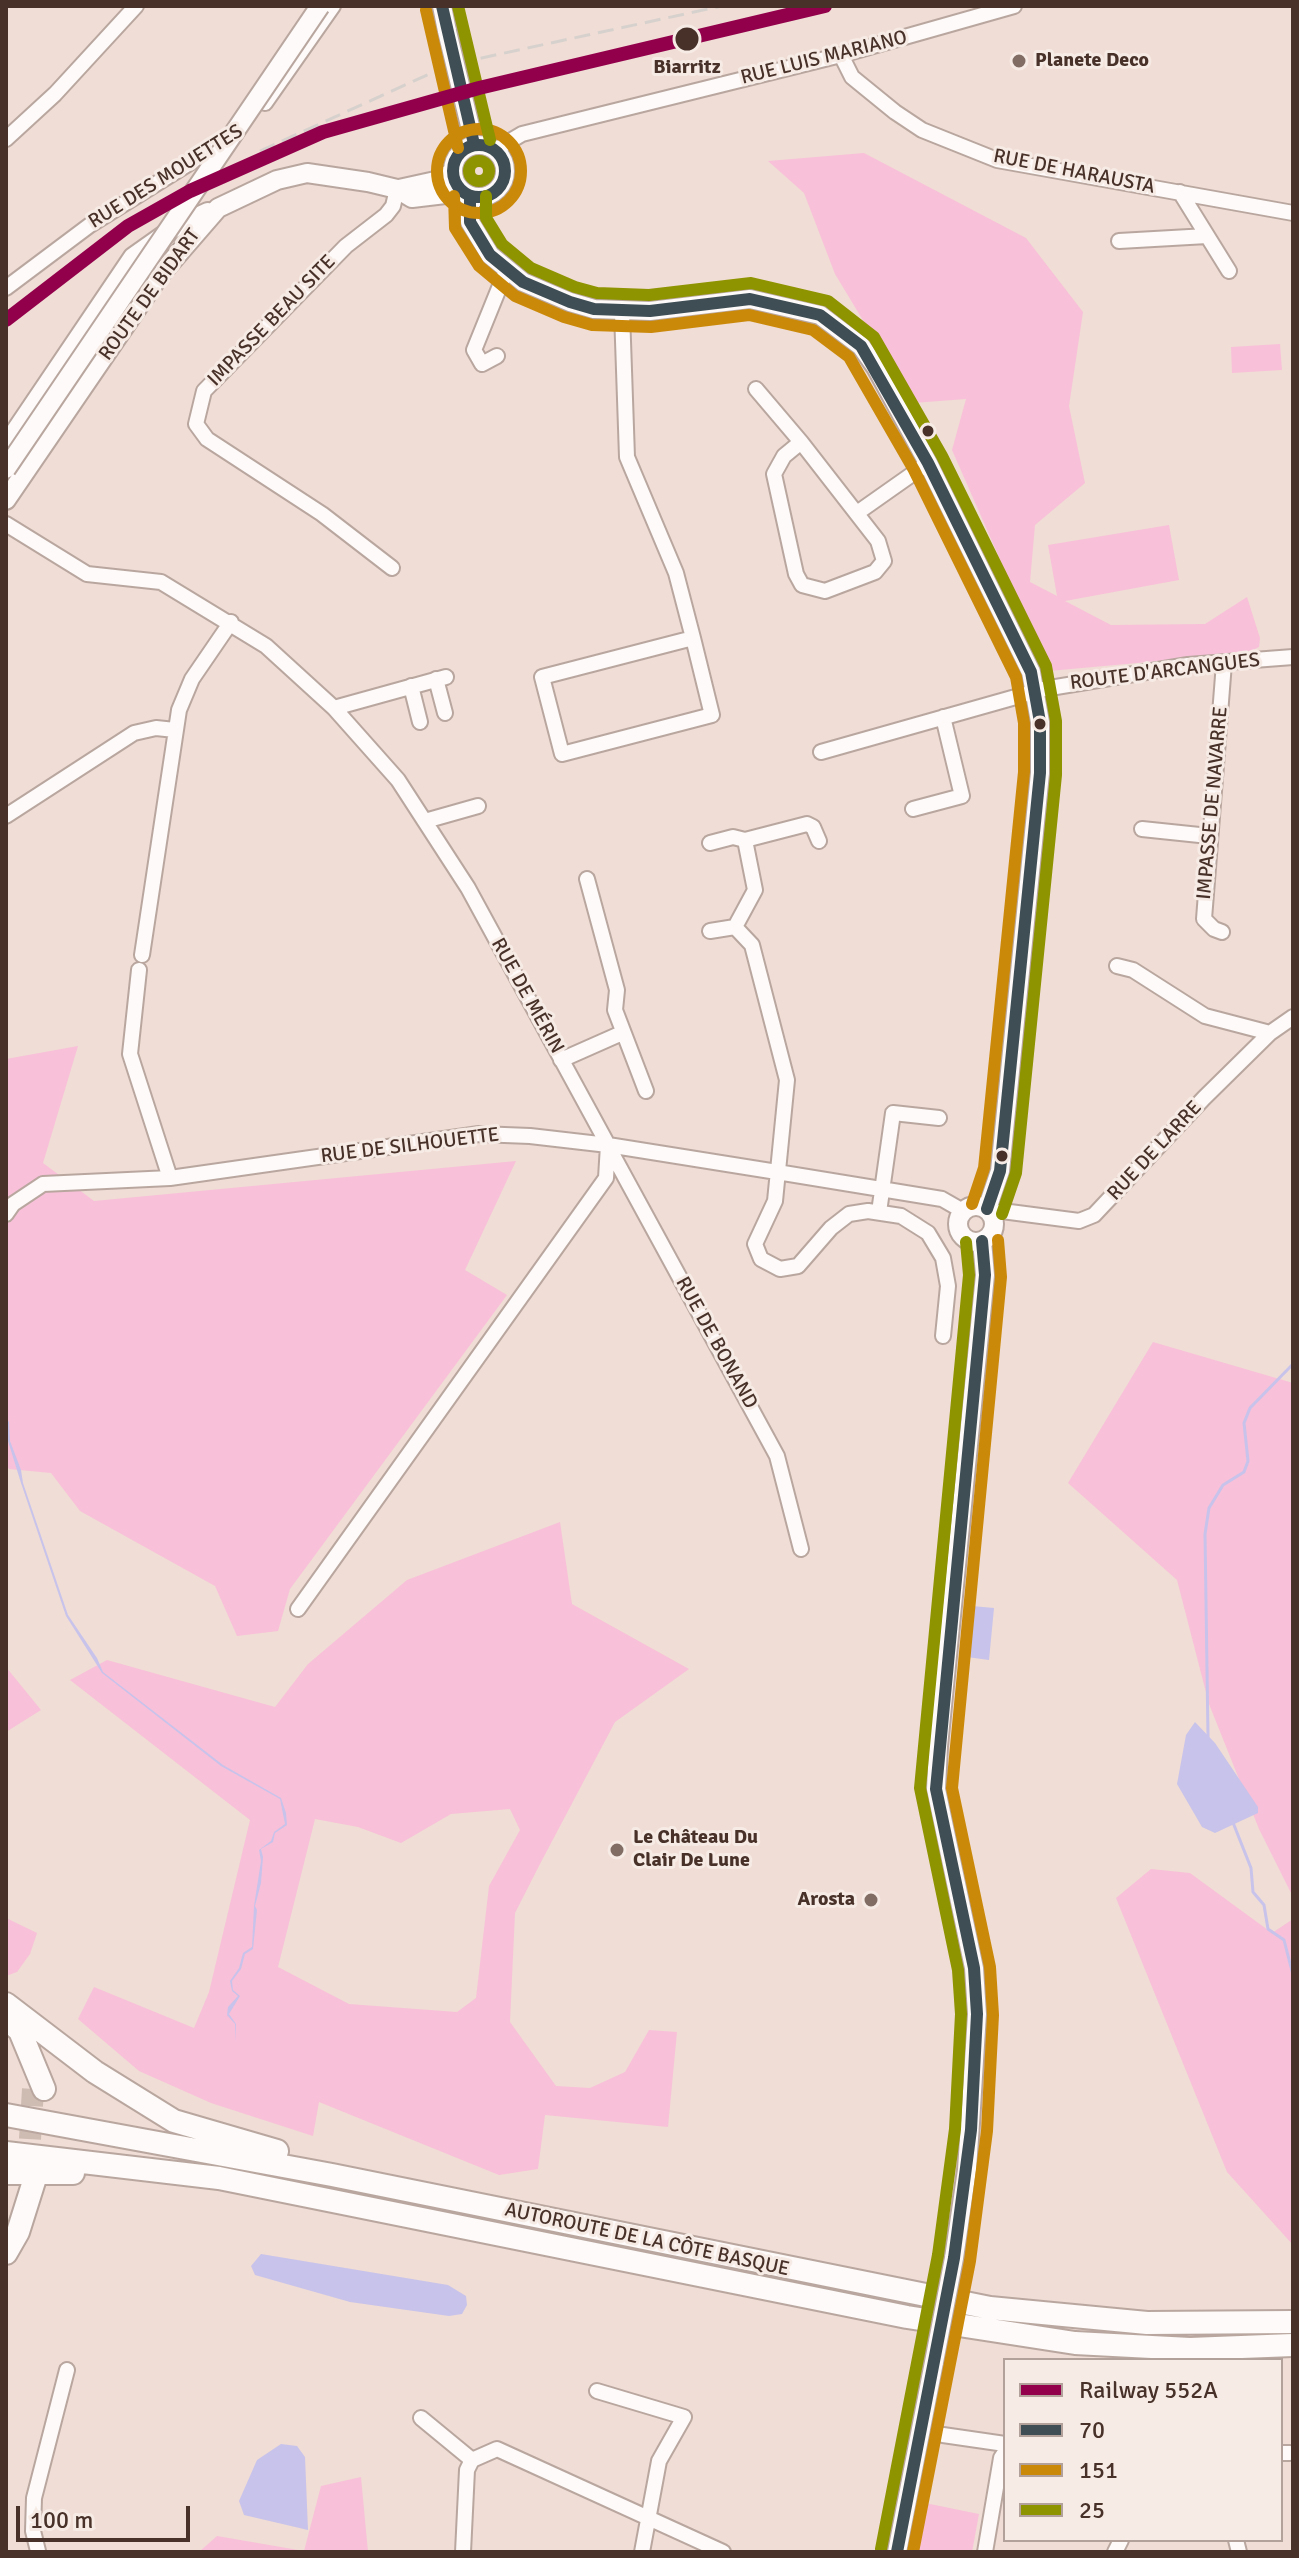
<!DOCTYPE html>
<html>
<head>
<meta charset="utf-8">
<style>
  body { margin:0 }
  #map { position:relative; width:1299px; height:2558px; overflow:hidden; background:#f0ddd5; font-family:Signika,sans-serif }
  canvas { display:block }
  .frame { position:absolute; inset:0; border:8px solid #473128; pointer-events:none }
  .legend { position:absolute; left:1003px; top:2358px; width:280px; height:184px; box-sizing:border-box; background:#f7ebe6; border:2px solid #b1a19a; margin:0; padding:10px 14px; list-style:none; font-size:24px; color:#473128 }
  .legend li { display:flex; align-items:center; gap:16px; height:40px }
  .legend b { width:40px; border:2px solid #b1a19a }
  .scale { position:absolute; left:16px; top:2506px; width:174px; height:36px; box-sizing:border-box; border:4px solid #473128; border-top:0; padding-left:10px; font-size:24px; line-height:28px; white-space:nowrap; color:#473128; -webkit-text-stroke:6px #f7ebe6; paint-order:stroke }
</style>
</head>
<body>
<div id="map">
<canvas width="1299" height="2558"></canvas>
<div class="frame"></div>
<ul class="legend">
<li><b style="height:10px;background:#92004c"></b>Railway 552A</li>
<li><b style="height:10px;background:#3f4e55"></b>70</li>
<li><b style="height:10px;background:#cb890a"></b>151</li>
<li><b style="height:10px;background:#8e9300"></b>25</li>
</ul>
<div class="scale">100 m</div>
</div>
<script>
const c = document.querySelector('canvas').getContext('2d');
c.lineJoin = 'round';
function fillPath(path, color) { c.fillStyle = color; c.fill(path, 'evenodd'); }
const shape = rows => new Path2D(rows.map(r => 'M' + r).join(''));
function strokePath(path, color, width, dash) { c.strokeStyle = color; c.lineWidth = width; c.lineCap = dash ? 'butt' : 'round'; c.setLineDash(dash || []); c.stroke(path); }
function drawText(font, color, halo, rows, align = 'center') {
  c.font = font + ' Signika,sans-serif'; c.lineWidth = 6; c.setLineDash([]); c.textBaseline = 'middle'; c.strokeStyle = halo; c.fillStyle = color; for (const [text, x, y, turn = 0] of rows) {
    c.save(); c.translate(x, y); c.rotate((+turn || 0) * Math.PI / 180); c.textAlign = isNaN(turn) ? turn : align; if (halo) c.strokeText(text, 0, 0); c.fillText(text, 0, 0); c.restore();
  }
}
const green = shape([
  [864,153,1026,238,1083,312,1069,406,1085,483,1035,525,1030,582,1057,596,1048,545,1169,525,1179,580,1065,601,1111,625,1205,624,1247,597,1260,638,1259,647,1247,653,1049,671,952,450,966,399,913,403,835,274,804,193,768,161],
  [1280,344,1282,370,1232,373,1231,347],
  [78,1046,43,1163,94,1201,516,1161,465,1270,507,1295,290,1589,278,1631,237,1636,215,1586,80,1511,51,1473,9,1469,6,1464,6,1059],
  [1153,1342,1293,1383,1293,1897,1259,1829,1209,1704,1177,1580,1068,1483],
  [560,1522,572,1604,689,1669,615,1722,540,1864,515,1913,510,2022,556,2086,590,2088,625,2072,649,2030,677,2032,668,2127,545,2115,538,2169,499,2175,319,2102,313,2136,211,2103,139,2071,78,2019,94,1987,194,2028,209,1992,250,1820,70,1680,107,1660,275,1707,308,1664,407,1580],
  [510,1809,520,1830,489,1886,476,1998,457,2012,349,2004,278,1967,315,1819,358,1827,401,1843,451,1814],
  [6,1667,41,1710,6,1732],
  [1151,1869,1190,1873,1272,1933,1293,1919,1293,2245,1227,2172,1116,1898],
  [6,1918,37,1933,30,1954,17,1972,6,1976],
  [361,2477,368,2552,199,2552,217,2536,304,2551,321,2486],
  [920,2502,979,2514,972,2552,918,2552]
]);
const water = shape([
  [6,1417,9,1422,10,1441,21,1470,23,1483,68,1615,97,1658,103,1672,223,1765,281,1798,286,1813,287,1825,275,1833,273,1842,261,1849,263,1857,261,1883,255,1906,257,1910,253,1949,245,1954,241,1969,232,1981,233,1990,240,1996,229,2014,236,2024,235,2042,235,2024,227,2015,228,2007,238,1996,232,1991,230,1981,239,1968,243,1953,252,1947,254,1906,261,1861,259,1850,271,1841,274,1832,285,1824,280,1799,221,1766,102,1673,66,1616,21,1483,8,1441],
  [972,1606,994,1608,989,1660,967,1657],
  [1195,1722,1215,1743,1258,1807,1258,1813,1215,1833,1202,1827,1177,1784,1186,1735],
  [261,2254,448,2285,466,2296,467,2305,462,2314,449,2316,350,2302,255,2275,251,2266],
  [281,2444,297,2446,305,2457,308,2530,244,2515,239,2501,257,2460]
]);
const stream = shape([
  [1208,1737,1205,1534,1209,1508,1223,1485,1244,1472,1248,1461,1244,1423,1250,1408,1293,1364],
  [1232,1820,1251,1868,1253,1892,1264,1905,1268,1929,1284,1940,1293,1975]
]);
const highwayTunnel = shape([
  [28,2172,33,2089]
]);
const minor = shape([
  [841,55,852,77,895,112,922,130,997,160,1293,213],
  [265,103,333,6],
  [6,139,55,94,136,6],
  [495,150,522,134,841,55,1014,6],
  [1180,192,1229,271],
  [1119,241,1207,236],
  [6,288,90,225,228,139],
  [622,312,627,457,676,573,693,638,712,715,562,754,542,677,693,638],
  [497,356,482,364,474,350,506,271],
  [756,389,801,442,878,541,884,561,875,572,825,591,802,585,796,574,774,474,784,456,801,442],
  [857,513,928,463],
  [6,524,87,574,161,582,266,646,334,708,398,780,468,888,608,1145,606,1178,298,1609],
  [392,568,322,514,207,439,196,424,204,391,346,246,386,215,393,206,397,189],
  [436,679,445,713],
  [411,686,420,722],
  [334,708,446,677],
  [821,752,1044,689,1188,665,1293,657],
  [913,809,962,796,943,717],
  [6,816,134,733,156,728,175,730],
  [425,821,478,806],
  [1142,829,1209,836],
  [710,843,733,837,745,840],
  [587,879,617,990,615,1010,646,1091],
  [735,927,755,890,745,840,807,824,813,827,819,841],
  [710,931,735,927,752,945,787,1080,775,1201,755,1244,761,1259,780,1269,798,1266,831,1228,849,1214,868,1211,901,1216,928,1233,943,1258,948,1286,943,1336],
  [1222,932,1214,929,1204,919,1224,663],
  [142,955,179,710,192,679,231,622],
  [1117,966,1133,970,1205,1016,1270,1033],
  [139,970,130,1054,170,1178],
  [561,1060,622,1033],
  [608,1146,777,1456,801,1549],
  [879,1212,893,1113,939,1118],
  [6,1214,13,1204,43,1184,170,1178,479,1134,530,1136,608,1145,777,1172,942,1199,963,1211],
  [993,1216,1002,1211,1079,1221,1094,1215,1204,1098,1270,1033,1293,1017],
  [597,2391,684,2417,659,2461,642,2552],
  [421,2418,472,2460],
  [943,2435,1005,2444],
  [1281,2453,1290,2453],
  [1236,2540,1239,2552],
  [38,2551,33,2531,34,2498,67,2370],
  [463,2552,467,2470,472,2460,497,2449,723,2552],
  [985,2552,1001,2458,1005,2452],
  [1115,2552,1121,2540]
]);
const major = shape([
  [442,6,447,31],
  '453 171a26 26 0 1 1 52 0a26 26 0 1 1-52 0Z',
  [399,189,440,180,452,172],
  [470,196,470,222,490,255,523,282,570,302,594,309,650,311,750,299,820,315,861,346,876,367,928,463,1031,672,1040,722,1040,773,1000,1171,987,1209],
  [6,445,133,257,174,228,208,212],
  [6,500,159,276,218,208,277,180,307,173,368,182,397,189,412,198,462,192],
  '958 1224a18 18 0 1 1 36 0a18 18 0 1 1-36 0Z',
  [954,2258,967,2170,977,2014,974,1968,936,1789,938,1746,985,1275,982,1241],
  [897,2552,934,2362]
]);
const highway = shape([
  [6,2004,95,2072,174,2121,277,2151],
  [6,2018,20,2031,44,2089],
  [6,2115,332,2175,990,2308,1147,2323,1293,2322],
  [6,2153,219,2178,907,2317,1075,2343,1190,2349,1293,2345],
  [6,2173,73,2173],
  [6,2253,18,2232,35,2178]
]);
const rail = shape([
  [260,151,449,65,722,6]
]);
const majorBridge = shape([
  [447,31,470,126],
  [6,469,320,6],
  [934,2362,954,2258]
]);
const bus1 = shape([
  [442,6,474,144],
  '453 171a26 26 0 1 1 52 0a26 26 0 1 1-52 0Z',
  [470,196,470,222,490,255,523,282,570,302,594,309,650,311,750,299,820,315,861,346,928,463,1031,672,1040,722,1040,773,1000,1171,987,1209],
  [897,2552,954,2258,971,2130,977,2014,974,1968,936,1789,985,1275,982,1241]
]);
const bus2 = shape([
  [426,10,458,148],
  '437 171a42 42 0 1 1 84 0a42 42 0 1 1-84 0Z',
  [454,196,455,228,479,266,515,296,564,317,592,325,651,327,749,315,813,330,849,357,914,470,1016,677,1024,723,1024,772,984,1168,972,1204],
  [913,2552,970,2261,987,2131,993,2015,990,1967,952,1788,1001,1277,998,1240]
]);
const bus3 = shape([
  [458,6,490,140],
  '469 171a10 10 0 1 1 20 0a10 10 0 1 1-20 0Z',
  [486,196,486,218,502,244,531,268,575,287,597,293,649,295,751,283,828,301,874,337,942,456,1046,666,1056,721,1056,775,1016,1173,1002,1214],
  [881,2549,938,2255,955,2129,961,2014,958,1970,920,1788,969,1275,966,1242]
]);
const rail1 = shape([
  [6,320,128,226,190,191,323,132,479,88,825,6]
]);
const markers = [
  [687,39,13,"#473128"],
  [1019,61,8,"#826d65"],
  [928,431,7,"#473128"],
  [1040,724,7,"#473128"],
  [1002,1156,7,"#473128"],
  [617,1850,8,"#826d65"],
  [871,1900,8,"#826d65"]
];
const streetNames = [
  ["RUE LUIS MARIANO",824,58,-14],
  ["RUE DE HARAUSTA",1074,172,11],
  ["RUE DES MOUETTES",166,177,-32],
  ["ROUTE DE BIDART",150,295,-54],
  ["IMPASSE BEAU SITE",272,321,-46],
  ["ROUTE D'ARCANGUES",1165,672,-7],
  ["IMPASSE DE NAVARRE",1213,803,-85],
  ["RUE DE MÉRIN",527,996,61],
  ["RUE DE SILHOUETTE",410,1146,-7],
  ["RUE DE LARRE",1155,1151,-47],
  ["RUE DE BONAND",716,1343,61],
  ["AUTOROUTE DE LA CÔTE BASQUE",647,2240,12]
];
const poiNames = [
  ["Planete Deco",1035,61],
  ["Le Château Du",633,1838],
  ["Clair De Lune",633,1861],
  ["Arosta",855,1900,"right"]
];
const stopNames = [
  ["Biarritz",687,68]
];
fillPath(green, '#f8c0d9');
fillPath(water, '#c8c3eb');
strokePath(stream, '#c8c3eb', 3);
strokePath(highwayTunnel, '#cebbb2', 22, [22, 11]);
strokePath(minor, '#b9a79f', 18);
strokePath(major, '#b9a79f', 22);
strokePath(highway, '#b9a79f', 26);
strokePath(minor, '#fdfaf9', 14);
strokePath(major, '#fdfaf9', 18);
strokePath(highway, '#fdfaf9', 22);
strokePath(rail, '#d7d1ce', 3, [16, 8]);
strokePath(majorBridge, '#b9a79f', 22, []);
strokePath(majorBridge, '#fdfaf9', 18);
strokePath(bus1, '#3f4e55', 12);
strokePath(bus2, '#cb890a', 12);
strokePath(bus3, '#8e9300', 12);
strokePath(rail1, '#92004c', 14);
for (const [x, y, r, color] of markers) { const dot = new Path2D(); dot.arc(x, y, r, 0, 2 * Math.PI); c.fillStyle = color; c.fill(dot); strokePath(dot, '#f7ebe6', 3); }
drawText('20px', '#473128', '#f7ebe6', streetNames);
drawText('bold 20px', '#473128', '#f7ebe6', poiNames, 'left');
drawText('bold 20px', '#473128', '#f7ebe6', stopNames);
</script>
</body>
</html>
